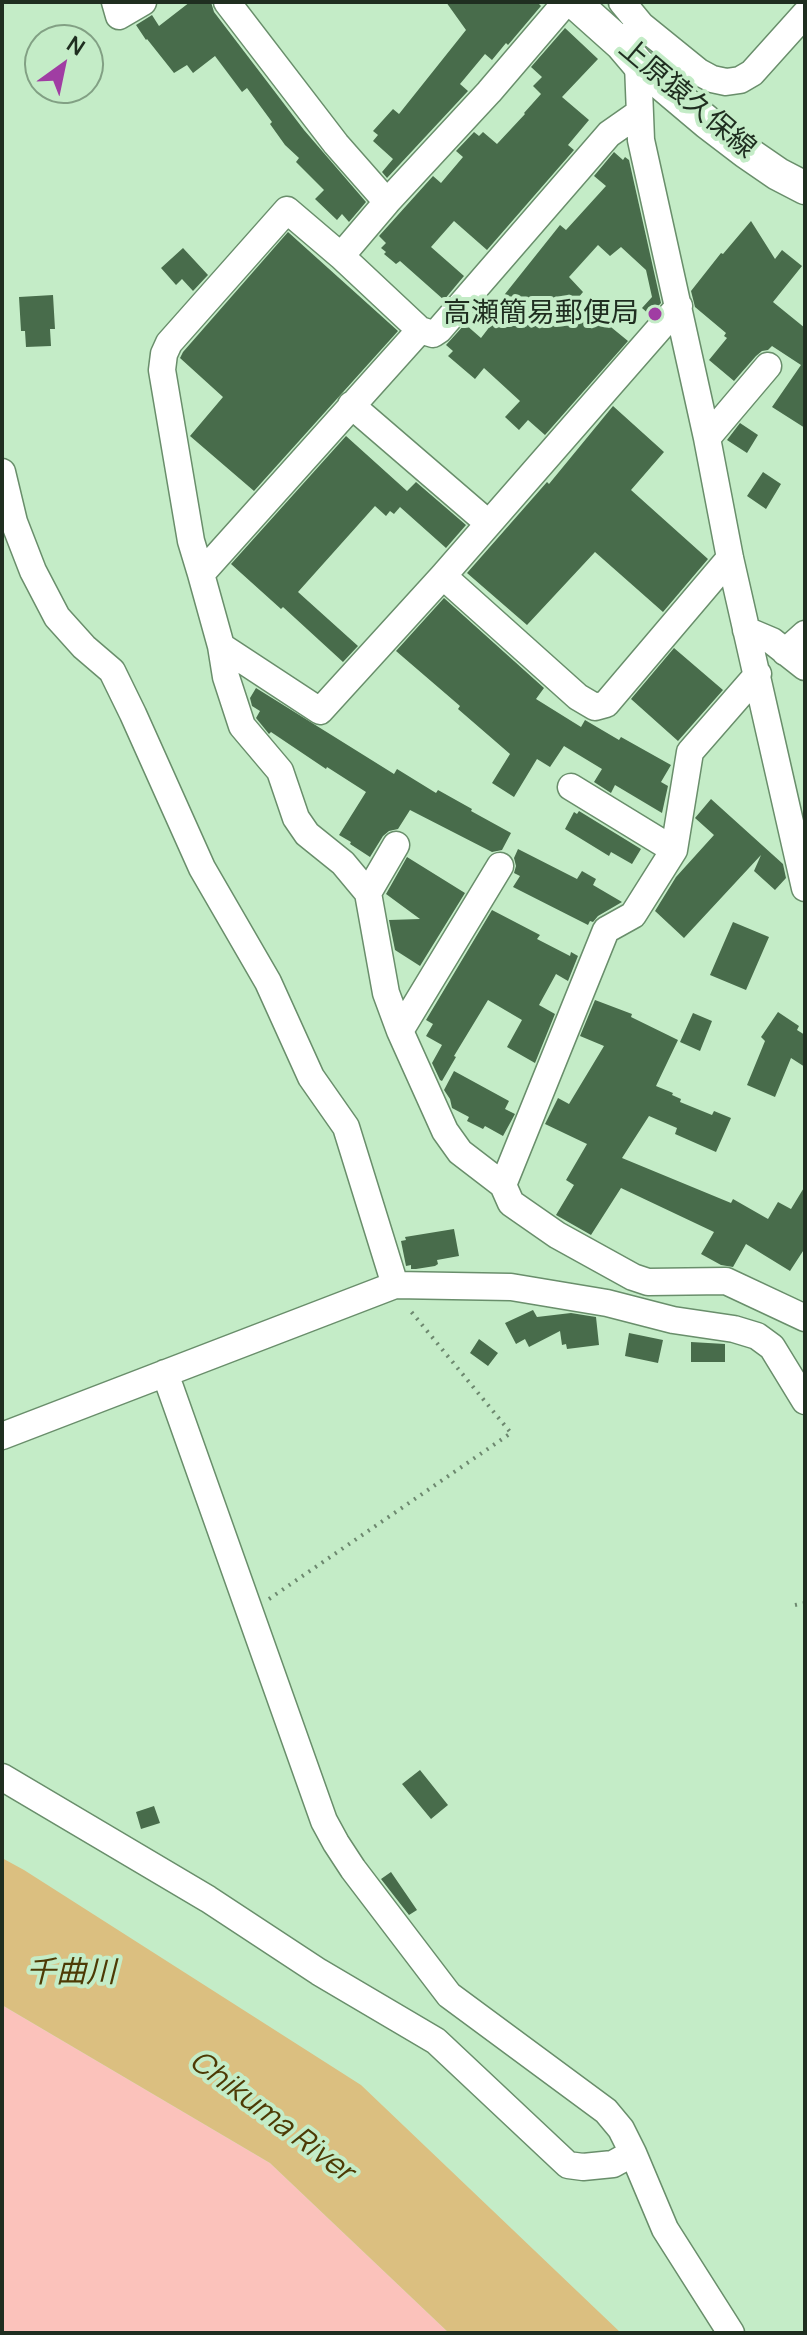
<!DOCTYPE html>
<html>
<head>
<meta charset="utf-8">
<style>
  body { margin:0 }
  #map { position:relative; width:807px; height:2335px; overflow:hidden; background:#c4ecc7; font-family:Manrope,sans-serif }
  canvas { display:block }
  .frame { position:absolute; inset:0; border:4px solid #1f2e20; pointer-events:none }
  .north { position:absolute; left:24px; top:24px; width:80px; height:80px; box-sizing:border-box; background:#c4ecc7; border:2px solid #82a084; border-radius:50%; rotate:33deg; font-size:22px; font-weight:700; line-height:32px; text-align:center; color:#1f2e20 }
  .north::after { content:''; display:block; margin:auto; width:28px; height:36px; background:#a03da3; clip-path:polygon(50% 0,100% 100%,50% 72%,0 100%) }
</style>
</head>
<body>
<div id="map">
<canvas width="807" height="2335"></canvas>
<div class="frame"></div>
<div class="north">N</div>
</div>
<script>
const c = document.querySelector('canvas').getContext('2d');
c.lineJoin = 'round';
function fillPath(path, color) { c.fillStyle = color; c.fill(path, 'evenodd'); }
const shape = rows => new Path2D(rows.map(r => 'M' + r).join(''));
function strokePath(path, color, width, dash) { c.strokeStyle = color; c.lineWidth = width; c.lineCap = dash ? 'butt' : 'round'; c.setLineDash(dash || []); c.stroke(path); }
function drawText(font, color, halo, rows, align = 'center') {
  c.font = font + ' Manrope,"Noto Sans JP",sans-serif'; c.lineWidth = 8; c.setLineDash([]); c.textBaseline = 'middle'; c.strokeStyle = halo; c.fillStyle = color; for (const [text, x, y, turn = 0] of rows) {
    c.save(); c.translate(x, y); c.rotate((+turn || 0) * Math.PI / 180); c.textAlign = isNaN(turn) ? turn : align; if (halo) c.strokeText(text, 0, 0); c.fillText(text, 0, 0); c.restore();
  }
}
const green = shape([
  [2,2005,270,2163,449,2333,2,2333]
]);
const water = shape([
  [2,1858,24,1870,361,2085,621,2333,449,2333,270,2163,2,2005]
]);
const building = shape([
  [190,2,211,2,214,12,304,130,366,202,349,222,342,214,337,220,315,199,324,190,296,162,299,158,285,145,270,124,272,122,247,88,242,92,215,56,193,73,187,65,174,73,147,39,146,40,136,25,152,15,159,26],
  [446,2,537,2,541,6,508,45,506,43,492,60,485,54,460,84,468,91,387,178,382,172,393,159,373,141,378,135,373,131,393,109,399,114,466,30],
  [565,28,598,59,562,97,589,120,568,145,574,150,487,250,454,221,431,247,464,276,444,300,400,261,396,264,384,254,386,252,381,248,386,243,379,236,433,176,441,183,463,157,456,151,474,132,479,136,483,132,497,144,525,114,524,113,541,94,533,86,542,77,531,67],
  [614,152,623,160,625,157,629,160,661,303,650,315,642,308,652,297,646,270,621,247,610,256,598,245,569,277,583,292,578,298,608,321,606,323,628,341,545,435,528,420,519,430,505,417,520,401,484,368,475,379,448,356,453,351,446,345,465,324,481,338,507,304,501,299,560,225,566,230,606,186,594,176],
  [751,221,775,259,782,250,802,266,773,302,805,328,805,428,772,407,801,365,772,346,768,350,762,351,756,356,734,381,709,360,727,338,724,336,726,333,695,307,691,291,721,253,723,254],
  [288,232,398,331,254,491,190,436,223,397,180,358,183,352],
  [183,248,208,275,193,291,182,279,176,285,161,268],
  [53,295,55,329,50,329,51,346,26,347,25,331,21,331,19,297],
  [613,406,664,452,631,490,708,559,663,612,595,552,527,625,467,573,547,482,549,484],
  [740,423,758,435,747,453,727,440],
  [346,436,407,491,416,482,466,525,446,548,400,507,394,514,390,511,386,516,375,506,298,592,358,646,343,662,283,607,281,609,231,564],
  [763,472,781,484,766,509,747,496],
  [444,598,544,688,536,699,581,727,585,720,619,740,621,737,671,765,661,782,668,786,662,813,615,785,611,793,594,782,602,769,564,746,550,767,537,759,514,797,492,783,510,754,458,709,460,706,396,651],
  [674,648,723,690,678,741,631,699],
  [256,688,394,774,397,769,436,793,438,790,472,809,471,811,511,833,502,850,492,852,410,810,398,829,389,831,383,836,370,857,350,844,351,842,339,835,366,792,327,767,326,769,271,732,269,734,256,718,260,711,252,706,250,698],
  [711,799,783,864,786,878,775,890,754,871,761,855,684,938,655,911,676,877,714,835,695,818],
  [579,811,641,849,632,864,611,852,609,856,565,829,574,812,577,814],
  [518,849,577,879,582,871,596,879,593,885,622,902,598,916,593,922,590,921,588,925,513,887,520,876,514,873,516,866,514,858],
  [407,857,465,893,420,966,395,950,389,920,420,919,386,894],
  [492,910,540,935,537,939,570,956,571,952,578,956,568,981,556,974,539,1005,555,1014,535,1063,507,1047,522,1020,488,1000,454,1056,456,1057,442,1081,440,1080,432,1063,442,1045,426,1036,433,1024,426,1020],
  [733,922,769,937,746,990,710,975],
  [595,1000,632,1014,631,1017,678,1040,656,1086,673,1093,672,1095,681,1099,680,1102,712,1115,714,1111,731,1118,716,1152,675,1134,677,1128,649,1116,622,1158,731,1203,733,1199,768,1219,778,1202,791,1209,805,1186,805,1248,790,1271,746,1244,733,1267,721,1265,701,1254,714,1232,621,1188,591,1235,556,1215,574,1185,566,1180,587,1144,545,1124,558,1098,569,1104,604,1046,580,1036],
  [778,1012,799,1026,797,1030,805,1035,805,1067,791,1058,775,1097,747,1085,765,1041,761,1037],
  [693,1013,712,1021,700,1051,680,1042],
  [454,1071,509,1101,505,1109,515,1114,503,1136,485,1126,483,1129,467,1121,469,1117,452,1108,450,1099,444,1090],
  [454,1229,459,1256,437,1260,438,1264,435,1266,416,1269,411,1269,411,1265,406,1266,401,1241,406,1240,405,1237],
  [533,1310,537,1317,571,1313,596,1317,599,1345,567,1349,566,1344,562,1345,560,1331,529,1347,525,1339,516,1344,505,1323],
  [629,1333,663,1340,658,1363,625,1356],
  [479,1339,498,1353,488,1366,470,1353],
  [691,1342,725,1344,725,1362,691,1362],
  [420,1770,448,1805,431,1819,402,1784],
  [154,1806,160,1823,141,1829,136,1812],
  [391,1872,417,1910,409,1915,381,1879]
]);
const path = shape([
  [269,1599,511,1433,409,1309],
  [795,1605,805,1603]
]);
const minor = shape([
  [115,2,119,16,143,2],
  [227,2,336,144,387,202],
  [622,2,641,25],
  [621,44,641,25,699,72,712,79,726,82,740,80,752,73,805,14],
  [638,64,641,140,707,438,730,558,805,888],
  [341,256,387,202,489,92,566,2],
  [420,330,433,334,439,330,609,134,639,113],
  [351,405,488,523],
  [707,438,768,366],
  [2,472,14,522,33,571,57,617,84,647,112,671,133,714,202,868,268,982,311,1077,346,1127,395,1285],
  [201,574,191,541,162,370,164,354,169,343,287,210,341,256,420,330,201,574,221,646,320,711,443,576,679,306],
  [443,576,578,697,595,707,606,704,730,558],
  [746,630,772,641,805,667],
  [221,646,226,677,242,726,280,771,296,818,307,834,343,863,368,893],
  [785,652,805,634],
  [571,787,674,850],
  [396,845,368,893,386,993,400,1031],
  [500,866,400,1031,445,1131,460,1152,503,1185,511,1203,557,1235,633,1277,648,1282,726,1281,805,1318],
  [503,1185,606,930,633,915,674,850,690,752,758,674],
  [165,1373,324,1821,336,1843,353,1869,449,1995,606,2111,621,2129,633,2153,665,2229,731,2333],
  [2,1436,395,1285,511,1287,607,1303,673,1320,734,1329,757,1336,772,1347,805,1401],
  [2,1777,208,1899,319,1972,436,2041,568,2165,583,2167,613,2164,633,2153]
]);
const major = shape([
  [574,2,621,44,638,64,708,123,746,152,778,174,805,188]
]);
const markers = [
  [655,314,8,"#a03da3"]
];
const streetNames = [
  ["上原猿久保線",687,99,40]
];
const poiNames = [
  ["高瀬簡易郵便局",639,314]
];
const waterNames = [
  ["千曲川",71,1974],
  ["Chikuma River",271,2117,37]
];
fillPath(green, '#fbc2bb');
fillPath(water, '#dbbf80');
fillPath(building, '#486c4b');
strokePath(minor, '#698e6b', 29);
strokePath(major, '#698e6b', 35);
strokePath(path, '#6d886f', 4, [2, 6]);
strokePath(minor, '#fff', 26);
strokePath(major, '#fff', 32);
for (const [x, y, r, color] of markers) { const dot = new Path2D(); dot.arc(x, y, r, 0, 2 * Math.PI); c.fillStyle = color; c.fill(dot); strokePath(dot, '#c4ecc7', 3); }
drawText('28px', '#1f2e20', '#c4ecc7', streetNames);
drawText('28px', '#1f2e20', '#c4ecc7', poiNames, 'right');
drawText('italic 30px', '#4d3a05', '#c4ecc7', waterNames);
</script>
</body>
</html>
